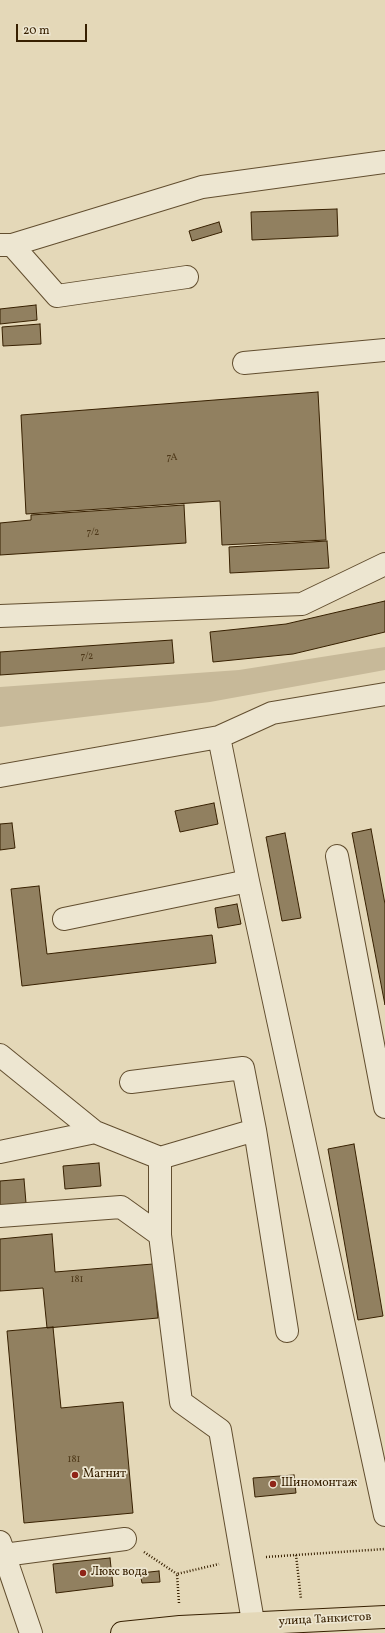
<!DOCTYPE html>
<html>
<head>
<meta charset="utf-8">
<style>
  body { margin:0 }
  #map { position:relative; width:385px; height:1633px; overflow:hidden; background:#e4d8b8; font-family:Vollkorn,serif }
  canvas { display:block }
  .scale { position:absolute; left:16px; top:24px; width:71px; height:18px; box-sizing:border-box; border:2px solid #372001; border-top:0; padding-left:5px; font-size:12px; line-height:14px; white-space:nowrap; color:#372001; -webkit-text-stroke:3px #ede6d1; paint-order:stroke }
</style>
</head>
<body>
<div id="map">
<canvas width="385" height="1633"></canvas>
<div class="scale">20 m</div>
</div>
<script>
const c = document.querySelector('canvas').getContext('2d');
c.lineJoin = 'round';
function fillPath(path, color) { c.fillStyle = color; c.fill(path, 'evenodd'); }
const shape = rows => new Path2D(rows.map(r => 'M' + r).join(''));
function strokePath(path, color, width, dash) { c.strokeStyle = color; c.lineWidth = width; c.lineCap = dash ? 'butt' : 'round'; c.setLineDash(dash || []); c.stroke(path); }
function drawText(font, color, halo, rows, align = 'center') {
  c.font = font + ' Vollkorn,serif'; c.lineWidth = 3.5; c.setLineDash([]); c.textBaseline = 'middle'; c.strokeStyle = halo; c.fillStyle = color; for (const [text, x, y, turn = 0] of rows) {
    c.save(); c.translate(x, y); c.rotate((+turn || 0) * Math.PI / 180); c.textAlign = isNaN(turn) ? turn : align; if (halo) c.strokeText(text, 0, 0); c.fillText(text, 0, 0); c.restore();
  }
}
const green = shape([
  [385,647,385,670,210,702,0,727,0,687,239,670]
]);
const building = shape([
  [337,209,338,236,252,240,251,212,337,209],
  [219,222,222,232,192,241,189,231,219,222],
  [36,305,37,320,0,324,0,309,36,305],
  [40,324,41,344,3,346,2,327,40,324],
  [318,392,326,540,222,545,220,501,26,514,21,415,318,392],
  [184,505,186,543,0,555,0,523,31,520,31,515,184,505],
  [327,541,329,568,230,573,229,547,327,541],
  [385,601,385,632,293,654,213,662,210,632,286,624,385,601],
  [172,640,174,663,0,675,0,652,172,640],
  [214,803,218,824,180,832,175,811,214,803],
  [12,823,15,848,0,850,0,824,12,823],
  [371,829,385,904,385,1005,352,833,371,829],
  [285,833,301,918,282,921,266,837,285,833],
  [39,886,47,954,212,935,216,963,22,986,11,889,39,886],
  [237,904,241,924,218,928,215,908,237,904],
  [354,1144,383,1316,358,1320,328,1149,354,1144],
  [99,1163,101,1186,65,1189,63,1166,99,1163],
  [24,1179,26,1203,0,1205,0,1181,24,1179],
  [52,1234,55,1272,153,1264,158,1318,47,1328,43,1288,0,1291,0,1239,52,1234],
  [53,1327,61,1408,123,1402,133,1513,24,1523,7,1331,53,1327],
  [294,1475,296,1493,255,1497,253,1478,294,1475],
  [110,1558,113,1586,56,1593,53,1564,110,1558],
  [159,1571,160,1582,142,1583,140,1573,159,1571]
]);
const path = shape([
  [144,1552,177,1574],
  [296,1555,301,1599],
  [266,1557,385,1549],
  [179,1603,177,1574,219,1564]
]);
const minor = shape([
  [0,245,12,245,202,187,385,162],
  [12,245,57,296,187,277],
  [244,363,385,350],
  [0,616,302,604,385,564],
  [385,694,272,713,219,737,248,881,385,1515],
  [0,776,219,737],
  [337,856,385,1107],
  [64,919,248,881],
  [0,1055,95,1132],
  [131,1082,243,1068,255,1130],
  [0,1152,95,1132,160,1158],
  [0,1216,121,1207,160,1235,181,1402,220,1430,255,1633],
  [160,1235,160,1158,255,1130,287,1331],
  [0,1542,31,1633],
  [4,1555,125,1539]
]);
const major = shape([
  [122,1633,180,1627,385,1617]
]);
const markers = [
  [75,1475,4,"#8f2418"],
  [273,1484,4,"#8f2418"],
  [83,1573,4,"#8f2418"]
];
const numberNames = [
  ["7А",172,458],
  ["7/2",93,533],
  ["7/2",87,657],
  ["181",77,1280],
  ["181",74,1460]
];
const poiNames = [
  ["Магнит",83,1475],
  ["Шиномонтаж",281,1484],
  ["Люкс вода",91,1573]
];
const streetNames = [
  ["улица Танкистов",325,1620,-3]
];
fillPath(green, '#c7b999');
fillPath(building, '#918060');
strokePath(building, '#372001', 1);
strokePath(minor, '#624e2f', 24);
strokePath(major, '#372001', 24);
strokePath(path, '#372001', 2.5, [1, 2]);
strokePath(minor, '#ede6d1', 22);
strokePath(major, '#e4d8b8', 22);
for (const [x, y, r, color] of markers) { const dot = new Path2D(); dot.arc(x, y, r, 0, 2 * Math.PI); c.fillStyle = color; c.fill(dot); strokePath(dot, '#ede6d1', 1.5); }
drawText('10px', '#4e3819', null, numberNames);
drawText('12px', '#372001', '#ede6d1', poiNames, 'left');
drawText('12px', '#372001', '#ede6d1', streetNames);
</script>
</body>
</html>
